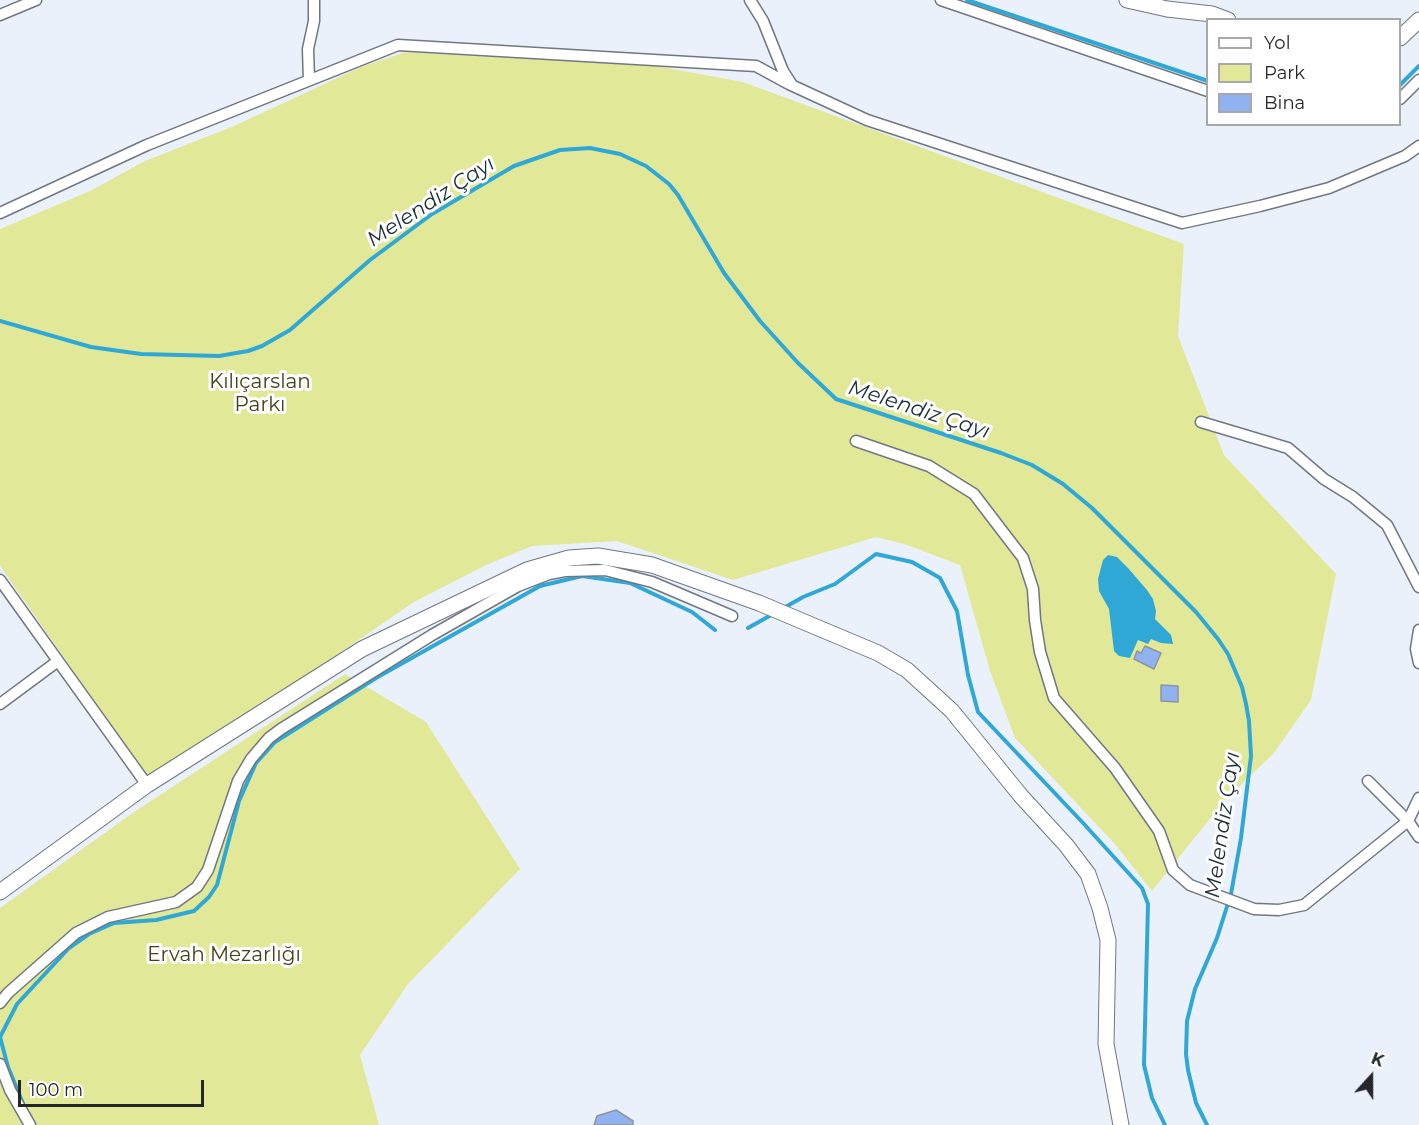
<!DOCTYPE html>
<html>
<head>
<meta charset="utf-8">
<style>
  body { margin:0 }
  #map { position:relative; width:1419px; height:1125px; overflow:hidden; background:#ebf1fb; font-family:Montserrat,sans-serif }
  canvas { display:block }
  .legend { position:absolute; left:1206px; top:18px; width:195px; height:108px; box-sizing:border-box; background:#fefefe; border:2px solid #a7a8a9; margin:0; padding:8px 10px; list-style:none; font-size:18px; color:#24262a }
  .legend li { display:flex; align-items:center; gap:12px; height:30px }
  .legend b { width:30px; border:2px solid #a7a8a9 }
  .north { position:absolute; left:1341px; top:1047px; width:60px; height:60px; -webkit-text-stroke:4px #fefefe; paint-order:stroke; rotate:21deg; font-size:16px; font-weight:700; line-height:24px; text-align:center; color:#24262a }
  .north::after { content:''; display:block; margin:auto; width:21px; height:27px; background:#24262a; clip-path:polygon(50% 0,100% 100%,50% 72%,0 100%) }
  .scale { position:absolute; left:18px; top:1080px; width:186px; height:27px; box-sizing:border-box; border:3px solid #24262a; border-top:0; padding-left:8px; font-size:18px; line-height:21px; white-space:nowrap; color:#24262a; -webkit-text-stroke:4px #fefefe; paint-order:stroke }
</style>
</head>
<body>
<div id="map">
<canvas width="1419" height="1125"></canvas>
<ul class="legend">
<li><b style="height:8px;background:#fff"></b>Yol</li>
<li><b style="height:16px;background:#e1e999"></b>Park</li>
<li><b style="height:16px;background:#90b2f0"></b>Bina</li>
</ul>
<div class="north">K</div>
<div class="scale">100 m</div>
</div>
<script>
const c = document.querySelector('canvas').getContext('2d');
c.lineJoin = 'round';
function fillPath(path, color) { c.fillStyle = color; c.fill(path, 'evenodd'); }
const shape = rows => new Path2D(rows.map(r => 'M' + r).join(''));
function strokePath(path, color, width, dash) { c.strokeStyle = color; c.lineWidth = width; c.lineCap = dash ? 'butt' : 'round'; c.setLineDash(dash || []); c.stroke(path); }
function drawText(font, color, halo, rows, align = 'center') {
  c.font = font + ' Montserrat,sans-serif'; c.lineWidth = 6; c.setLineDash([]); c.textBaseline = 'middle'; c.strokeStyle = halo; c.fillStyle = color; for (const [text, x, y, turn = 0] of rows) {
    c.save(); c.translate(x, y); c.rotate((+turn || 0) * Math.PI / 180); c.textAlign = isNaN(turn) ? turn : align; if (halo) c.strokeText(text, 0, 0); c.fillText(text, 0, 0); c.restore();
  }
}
const green = shape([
  [406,52,656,66,743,82,1184,244,1178,336,1224,455,1336,574,1311,700,1274,753,1225,800,1152,891,1114,843,1015,738,990,671,960,565,907,545,876,537,733,580,617,541,532,546,486,565,414,602,151,782,0,566,0,229,90,191,145,161,234,126,363,66],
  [345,674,426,722,520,869,408,984,360,1055,379,1125,0,1125,0,908,134,812]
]);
const water = shape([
  [1108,555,1117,557,1128,568,1147,590,1153,599,1156,611,1155,619,1171,635,1173,644,1161,643,1151,639,1148,644,1138,640,1130,658,1119,656,1114,651,1109,609,1099,591,1098,579,1103,560]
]);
const stream = shape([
  [967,0,1208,81],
  [1400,85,1419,66],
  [0,321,91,347,141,354,219,356,248,351,262,346,290,330,370,260,432,214,514,166,560,150,590,148,620,154,646,166,669,184,678,195,724,273,760,321,798,363,836,399,1001,453,1032,465,1063,484,1092,508,1196,612,1218,639,1228,654,1242,687,1246,704,1249,721,1251,756,1241,838,1231,894,1217,938,1195,989,1187,1021,1186,1054,1188,1070,1196,1103,1207,1125],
  [782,609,803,597,835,584,876,554,912,562,940,578,957,611,968,675,978,712,1084,824,1142,888,1148,904,1144,1065,1152,1098,1165,1125],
  [748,628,773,614],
  [24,1106,8,1067,0,1037,17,1004,69,948,89,934,114,923,156,920,194,911,209,897,217,885,239,801,256,763,275,742,376,678,540,586,582,576,630,583,692,612,715,630]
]);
const building = shape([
  [1145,646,1161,653,1154,669,1134,659,1137,651,1141,653,1145,646],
  [1161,685,1178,686,1178,702,1161,701,1161,685],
  [616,1110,633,1121,633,1125,594,1125,597,1116,616,1110]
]);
const minor = shape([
  [750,0,763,21,783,71,792,85],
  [941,0,1208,91],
  [0,15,36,0],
  [309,80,308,49,314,21,314,0],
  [1400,99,1419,80],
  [0,213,147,145,398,45,756,66,789,84,867,120,1182,223,1260,206,1329,188,1405,156,1419,146],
  [1201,422,1288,448,1324,479,1353,497,1387,525,1419,587],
  [856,441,929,466,974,494,1003,532,1023,558,1033,589,1035,620,1040,652,1054,698,1115,768,1159,831,1173,870,1190,885,1254,909,1279,910,1304,905,1408,821,1419,798],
  [0,580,147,785],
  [1419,630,1416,649,1419,663],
  [0,704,58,661],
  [1368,781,1408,821,1419,837],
  [0,1003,8,993,76,933,108,917,176,902,197,887,208,870,238,781,251,759,269,738,281,729,432,635,518,586,549,574,565,571,605,570,652,582,732,616],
  [0,1064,10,1090,30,1125]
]);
const secondary = shape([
  [1127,0,1167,9,1212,14,1228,20],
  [1400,38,1419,20],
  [0,892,147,785,362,649,527,570,569,558,598,556,652,565,759,603,878,653,907,670,952,711,1021,796,1066,845,1088,874,1100,908,1108,940,1106,1044,1121,1125]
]);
const parkNames = [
  ["Kılıçarslan",260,382],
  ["Parkı",260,405],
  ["Ervah Mezarlığı",224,955]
];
const waterNames = [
  ["Melendiz Çayı",431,202,-33],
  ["Melendiz Çayı",919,410,18],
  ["Melendiz Çayı",1223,825,-82]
];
fillPath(green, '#e1e999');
fillPath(water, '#30a8d6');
strokePath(stream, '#30a8d6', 4);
fillPath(building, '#90b2f0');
strokePath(building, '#8f959e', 1.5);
strokePath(minor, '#717780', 13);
strokePath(secondary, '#717780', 17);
strokePath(minor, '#fff', 10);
strokePath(secondary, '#fff', 15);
drawText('20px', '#41441b', '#fefefe', parkNames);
drawText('italic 21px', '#1a2e37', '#fefefe', waterNames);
</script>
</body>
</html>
